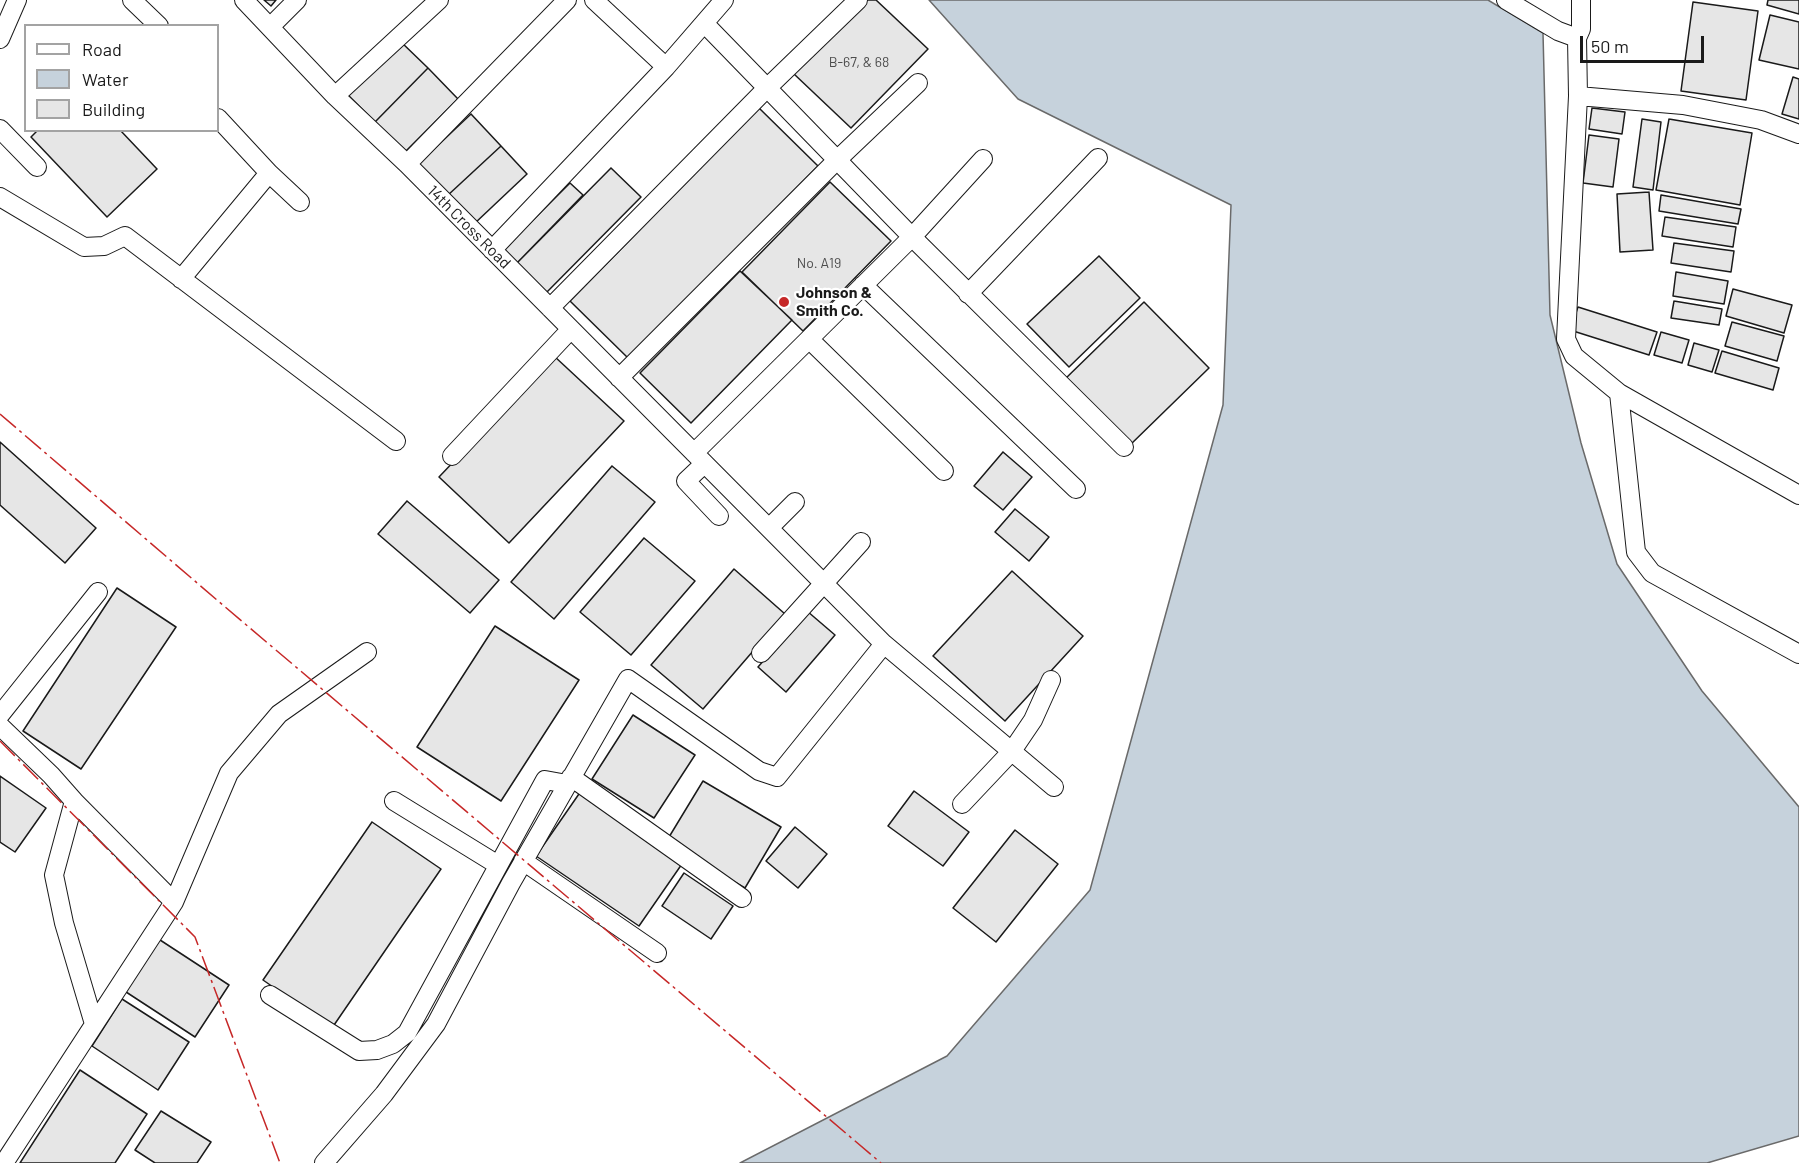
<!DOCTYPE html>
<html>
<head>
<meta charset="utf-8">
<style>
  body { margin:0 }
  #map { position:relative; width:1799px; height:1163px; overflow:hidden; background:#fff; font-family:Barlow,sans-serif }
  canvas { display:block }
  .legend { position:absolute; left:24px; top:24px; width:195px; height:108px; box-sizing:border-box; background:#fff; border:2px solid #a3a3a3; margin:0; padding:8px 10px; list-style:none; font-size:18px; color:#1a1a1a }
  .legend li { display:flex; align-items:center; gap:12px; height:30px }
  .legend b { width:30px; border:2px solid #a3a3a3 }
  .scale { position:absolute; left:1580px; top:36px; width:124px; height:27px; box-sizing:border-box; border:3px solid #1a1a1a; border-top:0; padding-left:8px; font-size:18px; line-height:21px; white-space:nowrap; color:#1a1a1a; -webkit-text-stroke:4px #fff; paint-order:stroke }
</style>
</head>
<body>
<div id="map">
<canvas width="1799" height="1163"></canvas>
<ul class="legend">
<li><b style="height:8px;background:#fff"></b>Road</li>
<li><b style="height:16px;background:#c6d2dc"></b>Water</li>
<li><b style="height:16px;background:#e6e6e6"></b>Building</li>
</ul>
<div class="scale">50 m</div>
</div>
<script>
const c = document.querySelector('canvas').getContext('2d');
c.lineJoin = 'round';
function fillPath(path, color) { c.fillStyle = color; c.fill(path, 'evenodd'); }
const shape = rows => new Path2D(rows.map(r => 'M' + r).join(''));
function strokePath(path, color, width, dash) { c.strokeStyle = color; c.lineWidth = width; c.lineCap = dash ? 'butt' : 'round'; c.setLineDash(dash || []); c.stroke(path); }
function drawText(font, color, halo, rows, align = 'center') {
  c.font = font + ' Barlow,sans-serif'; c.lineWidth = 4.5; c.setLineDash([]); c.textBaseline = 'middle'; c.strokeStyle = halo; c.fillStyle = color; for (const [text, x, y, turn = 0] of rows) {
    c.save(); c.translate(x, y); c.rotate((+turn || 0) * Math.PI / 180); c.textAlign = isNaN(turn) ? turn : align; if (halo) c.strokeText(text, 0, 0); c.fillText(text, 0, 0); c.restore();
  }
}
const water = shape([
  [929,0,1488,0,1543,33,1550,315,1581,443,1617,564,1702,691,1799,807,1799,1136,1707,1163,740,1163,947,1056,1090,890,1223,405,1231,205,1018,99,929,0]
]);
const building = shape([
  [264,0,276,0,271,6,264,0],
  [865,0,876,0,928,49,851,128,794,74,865,0],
  [1768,0,1799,0,1799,14,1767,5,1768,0],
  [1693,2,1758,11,1746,100,1681,91,1693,2],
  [1770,15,1799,22,1799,69,1759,60,1770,15],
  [400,41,428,68,375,122,347,94,400,41],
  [428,68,458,99,405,152,375,122,428,68],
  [1793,77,1799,79,1799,119,1782,114,1793,77],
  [759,108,818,166,628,358,570,301,759,108],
  [1592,108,1625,112,1622,134,1589,129,1592,108],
  [471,114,501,146,447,196,417,165,471,114],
  [1642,119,1661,122,1653,190,1633,187,1642,119],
  [1669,119,1752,133,1740,205,1656,190,1669,119],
  [38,130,120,130,157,169,107,217,31,137,38,130],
  [1589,135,1619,139,1613,187,1583,183,1589,135],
  [501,146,527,174,474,224,447,196,501,146],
  [611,168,641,197,545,294,515,265,611,168],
  [830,182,891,241,803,331,742,272,830,182],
  [570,183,583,195,515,265,504,249,570,183],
  [1649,192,1653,250,1620,252,1617,194,1649,192],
  [1661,195,1741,209,1738,224,1659,211,1661,195],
  [1665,217,1736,227,1733,247,1662,236,1665,217],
  [1674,243,1734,251,1731,272,1671,263,1674,243],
  [1099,256,1140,298,1069,367,1027,324,1099,256],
  [740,271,792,320,691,423,640,373,740,271],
  [1676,272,1728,281,1724,304,1673,296,1676,272],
  [1733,289,1792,305,1784,333,1726,316,1733,289],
  [1674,301,1722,309,1719,325,1671,318,1674,301],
  [1144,302,1209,368,1129,446,1064,380,1144,302],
  [1578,307,1657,332,1649,355,1570,330,1578,307],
  [1732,322,1784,336,1777,361,1725,346,1732,322],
  [1661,332,1689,340,1682,363,1654,355,1661,332],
  [1694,343,1719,350,1712,372,1688,365,1694,343],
  [1722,351,1779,368,1773,390,1715,373,1722,351],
  [554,356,624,421,509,543,439,477,554,356],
  [0,442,96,528,65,563,0,505,0,442],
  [1003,452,1032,477,1003,510,974,486,1003,452],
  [612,466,655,502,554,619,511,582,612,466],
  [407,501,499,580,470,613,378,534,407,501],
  [1015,509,1049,537,1029,561,995,532,1015,509],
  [644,538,695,581,631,655,580,612,644,538],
  [734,569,785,614,703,709,651,665,734,569],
  [1012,571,1083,636,1005,721,933,656,1012,571],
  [117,588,176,627,81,769,23,731,117,588],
  [807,611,835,635,786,692,758,667,807,611],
  [495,626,579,680,501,801,417,747,495,626],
  [633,715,695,755,654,818,592,779,633,715],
  [0,776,46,808,15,852,0,842,0,776],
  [703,781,781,827,745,888,666,842,703,781],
  [581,791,684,861,639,926,536,856,581,791],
  [914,791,969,832,943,866,888,826,914,791],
  [372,822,441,869,332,1028,263,980,372,822],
  [795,827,827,854,798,888,766,861,795,827],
  [1015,830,1058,864,996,942,953,908,1015,830],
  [684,873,733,906,711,939,662,906,684,873],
  [157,938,229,985,195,1037,123,990,157,938],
  [122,999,189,1042,158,1090,92,1046,122,999],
  [80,1070,147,1114,115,1163,20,1163,80,1070],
  [161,1111,211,1142,197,1163,155,1163,135,1150,161,1111]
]);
const minor = shape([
  [132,0,159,26],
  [244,0,335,96,407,164,884,644,1054,787],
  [594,0,666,67],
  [1506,0,1558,31,1577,38],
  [1581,0,1581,29,1577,38,1578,96,1566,339,1574,356,1619,393,1636,552,1652,573,1799,654],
  [704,23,912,237,1124,447],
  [271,26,297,0],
  [0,39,17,0],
  [335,96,439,0],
  [1578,96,1683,105,1761,120,1799,134],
  [0,129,37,167],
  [407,164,567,0],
  [269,173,300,202],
  [0,197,84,247,104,246,125,236,396,441],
  [492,250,666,67,724,0],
  [181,279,269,173,218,118],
  [863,285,1076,489],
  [968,294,1098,158],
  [550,308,767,88,858,0],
  [809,339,944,471],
  [619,378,837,160,918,83],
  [1619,393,1799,495],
  [694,453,912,237,983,159],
  [452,456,571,329],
  [704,464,686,481,719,516],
  [769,528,795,502],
  [761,653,861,542],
  [0,715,98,592],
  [0,726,51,775,74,801,54,875,64,923,94,1024],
  [571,777,742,898],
  [74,801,174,902],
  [394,801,498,865],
  [962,804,1012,751,1033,720,1051,680],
  [523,861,657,953],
  [270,995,359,1051,377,1050,393,1044,407,1033,545,780,567,784],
  [4,1163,174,902,229,773,279,714,367,652],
  [324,1163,384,1094,436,1024,511,883,628,679,759,771,777,777,884,644]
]);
const power = shape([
  [0,414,224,606,881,1163],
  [0,741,195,937,280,1163]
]);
const markers = [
  [784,302,6,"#c62828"]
];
const numberNames = [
  ["B-67, & 68",859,62],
  ["No. A19",819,263]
];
const streetNames = [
  ["14th Cross Road",469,227,45]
];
const poiNames = [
  ["Johnson &",796,293],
  ["Smith Co.",796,311]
];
fillPath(water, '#c6d2dc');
strokePath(water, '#6a6a6a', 1.5);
fillPath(building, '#e6e6e6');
strokePath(building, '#1a1a1a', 1.5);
strokePath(minor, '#1a1a1a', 20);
strokePath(minor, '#fff', 18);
strokePath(power, '#c62828', 1.5, [21, 4.5, 3, 4.5]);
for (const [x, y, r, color] of markers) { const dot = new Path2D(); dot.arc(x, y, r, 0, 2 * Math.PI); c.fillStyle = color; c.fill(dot); strokePath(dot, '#fff', 2); }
drawText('14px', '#4d4d4d', null, numberNames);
drawText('16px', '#1a1a1a', '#fff', streetNames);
drawText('bold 16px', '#1a1a1a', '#fff', poiNames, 'left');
</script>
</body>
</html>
